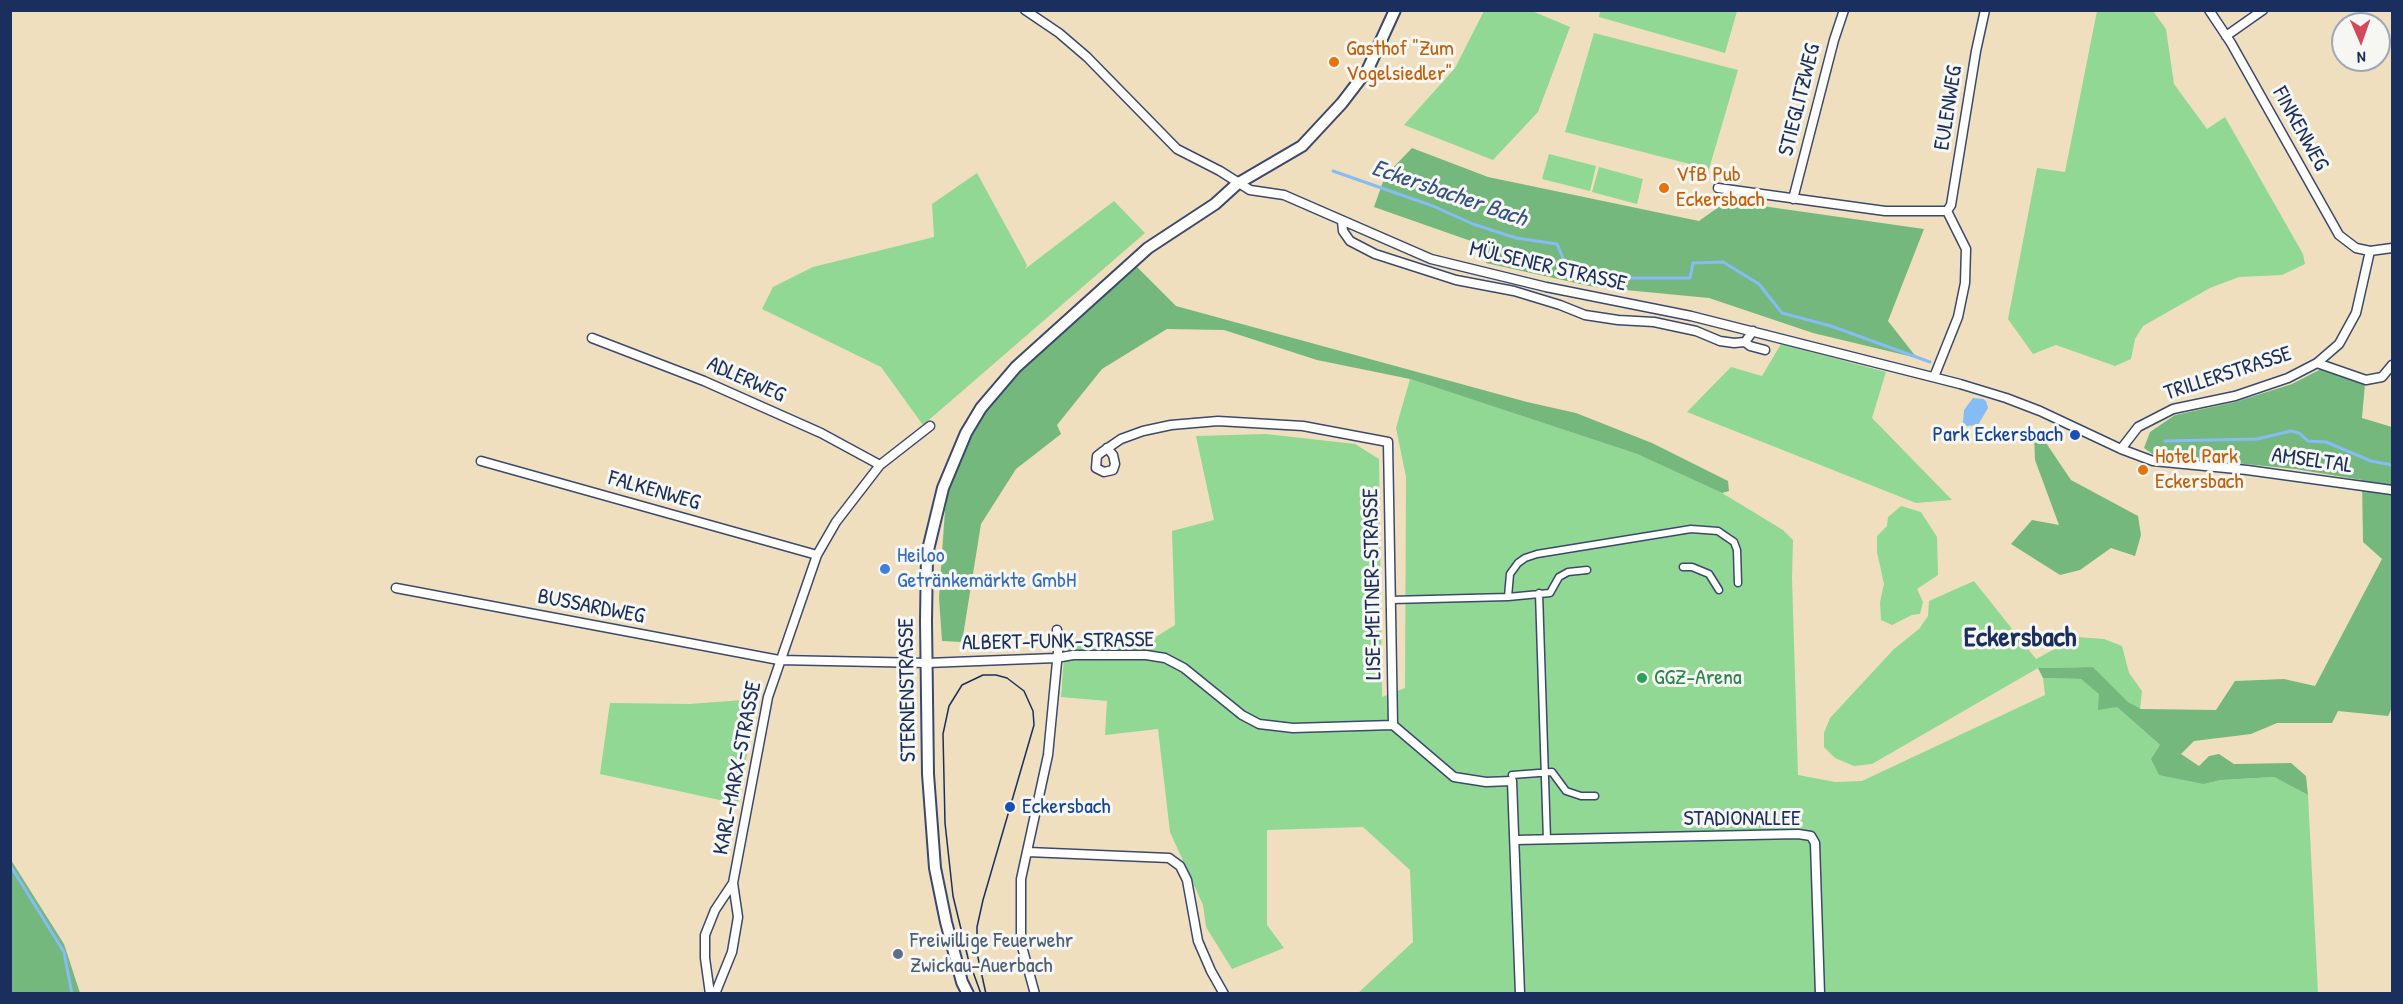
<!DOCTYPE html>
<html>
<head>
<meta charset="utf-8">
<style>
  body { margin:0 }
  #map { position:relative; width:2403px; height:1004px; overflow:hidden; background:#efdfbf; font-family:"Patrick Hand",sans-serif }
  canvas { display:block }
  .frame { position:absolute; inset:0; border:12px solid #1b2f5e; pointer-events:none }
  .north { position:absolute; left:2331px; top:12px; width:60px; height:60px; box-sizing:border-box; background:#f6f6f2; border:2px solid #9ea6b7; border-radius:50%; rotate:178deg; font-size:16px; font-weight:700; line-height:24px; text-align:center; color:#1b2f5e }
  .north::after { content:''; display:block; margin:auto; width:21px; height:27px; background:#d1495b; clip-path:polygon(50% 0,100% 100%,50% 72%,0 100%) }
</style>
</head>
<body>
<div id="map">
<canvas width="2403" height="1004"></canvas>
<div class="frame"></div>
<div class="north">N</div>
</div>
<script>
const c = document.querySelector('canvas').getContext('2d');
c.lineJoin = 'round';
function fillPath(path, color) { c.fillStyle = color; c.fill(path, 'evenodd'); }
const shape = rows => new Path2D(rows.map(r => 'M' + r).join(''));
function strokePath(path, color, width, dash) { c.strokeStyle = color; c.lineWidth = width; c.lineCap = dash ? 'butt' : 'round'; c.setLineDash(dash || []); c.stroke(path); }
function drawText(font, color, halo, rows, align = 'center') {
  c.font = font + ' "Patrick Hand",sans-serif'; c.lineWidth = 6; c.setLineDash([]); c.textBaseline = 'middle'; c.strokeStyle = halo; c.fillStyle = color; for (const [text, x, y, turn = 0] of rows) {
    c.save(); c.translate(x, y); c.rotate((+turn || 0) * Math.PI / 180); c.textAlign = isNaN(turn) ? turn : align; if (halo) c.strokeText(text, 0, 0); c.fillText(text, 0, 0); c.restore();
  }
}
const green = shape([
  [1484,11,1532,11,1570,27,1538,112,1493,160,1404,125,1455,68],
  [1600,11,1600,10,1737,11,1725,53,1599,17],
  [2097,11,2153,11,2166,29,2174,84,2207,129,2225,117,2303,254,2305,264,2282,275,2239,277,2210,288,2143,326,2135,339,2131,359,2115,366,2056,345,2033,354,2008,319,2037,168,2065,172],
  [1594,33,1738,70,1709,169,1565,132],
  [1549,154,1596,166,1590,191,1542,179],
  [1599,167,1643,179,1637,204,1592,192],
  [977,173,1027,265,1025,269,1114,201,1145,233,923,425,881,367,762,309,773,287,813,267,934,237,932,204],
  [1781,344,1886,372,1872,418,1952,500,1916,503,1687,412,1731,367,1762,376],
  [1410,379,1637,454,1722,493,1783,530,1793,540,1792,578,1798,775,1835,782,1862,781,2045,695,2043,678,2081,679,2117,707,2204,784,2221,780,2274,777,2308,795,2318,993,1358,993,1413,942,1410,870,1363,827,1267,830,1267,925,1284,948,1232,969,1206,927,1203,905,1170,832,1158,729,1105,735,1107,701,1061,697,1065,643,1101,640,1151,640,1175,625,1172,531,1214,520,1196,436,1266,434,1355,444,1379,459,1382,697,1405,688,1406,477,1396,428],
  [1901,506,1921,512,1937,537,1938,575,1917,589,1923,602,1920,614,1912,615,1892,625,1881,620,1880,602,1884,584,1877,552,1877,536,1887,526,1888,517],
  [1974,581,2036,659,2077,637,2104,639,2122,646,2129,673,2142,691,2140,709,2128,702,2093,667,2038,668,1872,764,1854,766,1835,758,1824,747,1824,733,1830,718,1894,649,1919,629,1928,616,1929,601],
  [757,699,738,804,600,774,610,703,689,704]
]);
const forest = shape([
  [1412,148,1488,177,1699,221,1727,201,1924,229,1888,321,1917,358,1813,333,1709,298,1594,287,1486,263,1488,247,1374,207,1385,176],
  [1137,267,1176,306,1527,402,1576,413,1652,443,1728,481,1729,491,1722,493,1637,454,1410,379,1317,360,1224,330,1167,329,1102,369,1057,425,1061,434,1016,469,981,524,962,642,942,641,939,598,945,510,949,490,972,435,989,406,1031,361],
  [2321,369,2365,384,2362,418,2392,427,2392,708,2388,716,2338,711,2332,723,2277,723,2251,734,2194,741,2181,754,2199,766,2209,756,2219,754,2234,764,2291,763,2306,776,2308,795,2274,777,2221,780,2204,784,2159,775,2151,759,2160,745,2117,707,2098,710,2099,694,2081,679,2043,678,2038,668,2093,667,2128,702,2141,709,2216,710,2235,681,2284,679,2315,686,2382,559,2363,542,2362,480,2295,469,2154,455,2144,448,2150,432,2175,415,2235,402,2292,384],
  [2034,435,2044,440,2071,480,2138,516,2141,535,2135,556,2111,548,2080,570,2060,575,2011,544,2032,520,2059,525,2035,460],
  [11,860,64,944,80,993,11,993]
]);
const water = shape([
  [1973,398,1983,399,1986,401,1988,408,1978,425,1967,426,1963,423,1964,410]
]);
const stream = shape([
  [1333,171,1433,206,1473,224,1516,238,1557,244,1565,263,1600,278,1690,278,1693,263,1723,262,1759,284,1782,313,1831,326,1930,362],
  [2165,441,2257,439,2291,431,2299,433,2308,441,2326,442,2371,461,2392,465],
  [10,865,64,952,72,994]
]);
const pedestrian = shape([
  [1683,567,1692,567,1709,574,1719,590],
  [1539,593,1547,840],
  [1508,597,1510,574,1518,563,1525,558,1537,554,1691,529,1718,531,1734,542,1737,550,1738,583],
  [1391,600,1508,597,1550,593,1559,577,1568,572,1587,570],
  [1512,775,1552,772,1566,791,1581,796,1595,796]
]);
const minor = shape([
  [1025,10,1059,33,1087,57,1177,149,1220,171,1250,190,1284,195,1431,259,1546,287,1691,316,1960,384,2006,398,2040,411,2121,449,2153,461,2247,470,2392,490],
  [2209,10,2231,43,2339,235,2356,248,2370,251],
  [2226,36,2263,10],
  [1718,188,1885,211,1947,211],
  [1793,199,1834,40,1844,10],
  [1947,211,1951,205,1976,51,1985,10],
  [1342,221,1343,231,1350,241,1375,254,1456,280,1514,291,1560,305,1585,315,1618,320,1654,322,1696,331,1720,341,1734,343,1745,342,1753,331],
  [592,338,704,381,821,433,880,465],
  [1745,342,1750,346,1765,350],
  [2317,363,2366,380,2382,377,2392,365],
  [1934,377,1958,317,1965,283,1966,249,1947,211],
  [1107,448,1113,455,1115,464,1113,470,1104,472,1096,468,1097,456,1102,452,1121,439,1143,431,1171,425,1218,421,1303,426,1388,442,1393,725],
  [2121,449,2138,427,2173,409,2235,396,2288,378,2317,363,2339,344,2356,313,2370,251,2392,248],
  [481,461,817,555],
  [396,588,779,660,927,663,1056,658,1073,655,1146,655,1165,658,1184,668,1242,715,1259,724,1293,728,1393,725,1454,777,1486,782,1512,781,1520,994],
  [1515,840,1798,834,1811,836,1815,843,1820,994],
  [1028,852,1169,858,1180,866,1187,880,1198,941,1211,971,1224,994],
  [710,994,705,958,705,935,715,910,733,883],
  [715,994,732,952,738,917,733,883,768,697,817,555,836,522,880,465,930,426],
  [1035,994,1021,943,1021,879,1048,755,1059,641,1057,630]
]);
const tertiary = shape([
  [968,994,962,982,946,922,935,868,928,774,926,621,927,554,943,488,966,433,981,408,1016,367,1148,248,1215,204,1237,184,1302,146,1342,103,1368,69,1395,10]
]);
const tram = shape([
  [981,994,968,958,953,896,945,823,943,734,949,706,962,685,983,675,996,675,1007,678,1024,691,1033,711,1034,725,983,900,977,927,977,953,986,994]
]);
const markers = [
  [1334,62,6,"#e8710a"],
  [1664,188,6,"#e8710a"],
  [2075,435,6,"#1a4fb4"],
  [2143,470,6,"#e8710a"],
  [885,569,6,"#3f7fe0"],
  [1642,678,6,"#2e9e5b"],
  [1010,807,6,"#1a4fb4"],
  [898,954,6,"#5c6f8a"]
];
const foodNames = [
  ["Gasthof \"Zum",1346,49],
  ["Vogelsiedler\"",1346,74],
  ["VfB Pub",1676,175],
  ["Eckersbach",1676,200],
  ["Hotel Park",2155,457],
  ["Eckersbach",2155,482]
];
const streetNames = [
  ["STIEGLITZWEG",1800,100,-76],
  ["EULENWEG",1949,108,-81],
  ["FINKENWEG",2300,129,61],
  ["MÜLSENER STRASSE",1548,267,13],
  ["TRILLERSTRASSE",2228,374,-18],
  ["ADLERWEG",746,380,24],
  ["AMSELTAL",2312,461,8],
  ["FALKENWEG",654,491,16],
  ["LISE-MEITNER-STRASSE",1373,584,-91],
  ["BUSSARDWEG",591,607,11],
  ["ALBERT-FUNK-STRASSE",1058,642,-1],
  ["STERNENSTRASSE",908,690,-91],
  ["KARL-MARX-STRASSE",738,768,-79],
  ["STADIONALLEE",1742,819]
];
const transitNames = [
  ["Park Eckersbach",2063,435],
  ["Eckersbach",1022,807,"left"]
];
const shopNames = [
  ["Heiloo",897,556],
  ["Getränkemärkte GmbH",897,581]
];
const leisureNames = [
  ["GGZ-Arena",1654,678]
];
const serviceNames = [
  ["Freiwillige Feuerwehr",910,941],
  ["Zwickau-Auerbach",910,966]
];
const waterNames = [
  ["Eckersbacher Bach",1449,194,19]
];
const districtNames = [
  ["Eckersbach",2020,639]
];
fillPath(green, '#90d893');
fillPath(forest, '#74b87d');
fillPath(water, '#86bcf5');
strokePath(stream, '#86bcf5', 3);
strokePath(pedestrian, '#3b496d', 9);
strokePath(minor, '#3b496d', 11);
strokePath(tertiary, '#3b496d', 14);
strokePath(pedestrian, '#fff', 6);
strokePath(minor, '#fff', 8);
strokePath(tertiary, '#fff', 10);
strokePath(tram, '#1b2f5e', 1.5);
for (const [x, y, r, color] of markers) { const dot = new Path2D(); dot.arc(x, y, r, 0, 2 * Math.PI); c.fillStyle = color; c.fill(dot); strokePath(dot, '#f6f6f2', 2); }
drawText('22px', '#c56008', '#f6f6f2', foodNames, 'left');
drawText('22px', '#1b2f5e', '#f6f6f2', streetNames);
drawText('22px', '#164399', '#f6f6f2', transitNames, 'right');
drawText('22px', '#366cbe', '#f6f6f2', shopNames, 'left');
drawText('22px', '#27864d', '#f6f6f2', leisureNames, 'left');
drawText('22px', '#4e5e75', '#f6f6f2', serviceNames, 'left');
drawText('italic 24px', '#365284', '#f6f6f2', waterNames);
drawText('bold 28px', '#1b2f5e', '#f6f6f2', districtNames);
</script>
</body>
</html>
